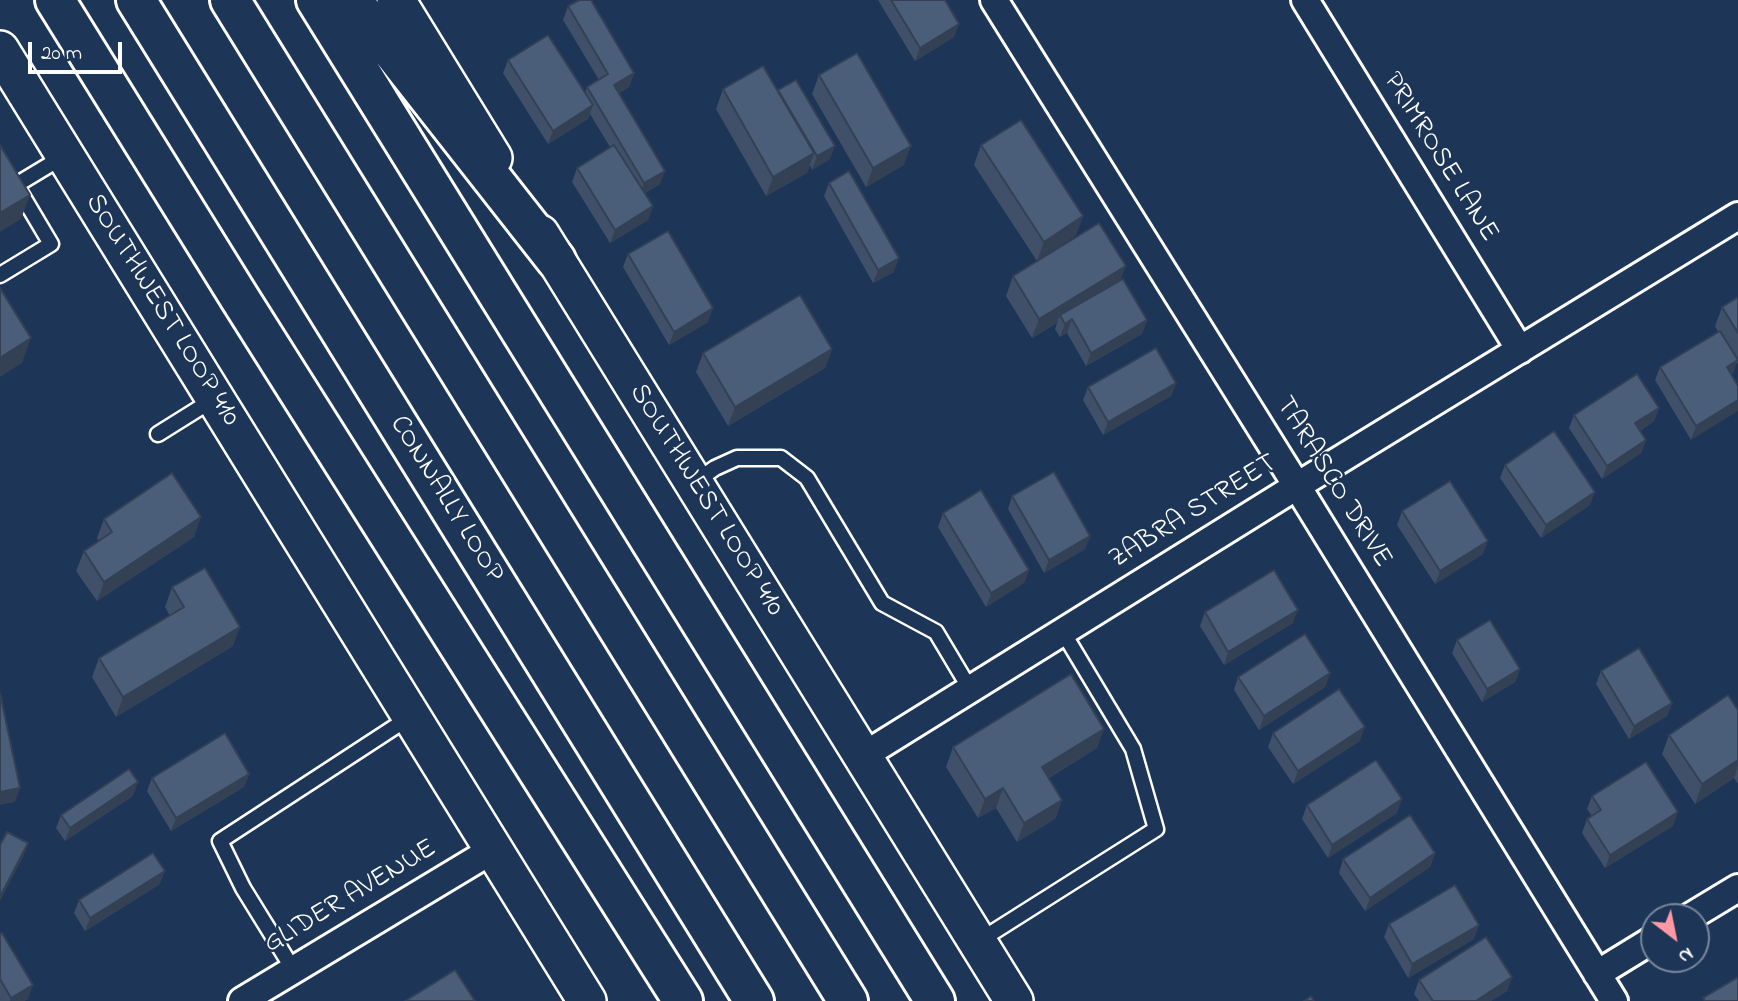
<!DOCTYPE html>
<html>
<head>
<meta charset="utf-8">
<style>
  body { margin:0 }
  #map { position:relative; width:1738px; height:1001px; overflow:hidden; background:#1d3557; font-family:"Indie Flower",sans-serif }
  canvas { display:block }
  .north { position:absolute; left:1640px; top:903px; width:70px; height:70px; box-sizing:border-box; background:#1d3557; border:2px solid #77869a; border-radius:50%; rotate:148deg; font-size:19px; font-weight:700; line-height:28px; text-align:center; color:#fff }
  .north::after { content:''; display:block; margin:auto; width:24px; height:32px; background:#ff9aa2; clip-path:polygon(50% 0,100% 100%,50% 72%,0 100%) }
  .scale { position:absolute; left:28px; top:42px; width:94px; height:32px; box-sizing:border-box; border:4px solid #fff; border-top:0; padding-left:9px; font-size:21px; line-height:24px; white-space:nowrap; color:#fff; -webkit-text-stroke:5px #1d3557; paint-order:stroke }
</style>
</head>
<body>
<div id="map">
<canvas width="1738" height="1001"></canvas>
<div class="north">N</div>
<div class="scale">20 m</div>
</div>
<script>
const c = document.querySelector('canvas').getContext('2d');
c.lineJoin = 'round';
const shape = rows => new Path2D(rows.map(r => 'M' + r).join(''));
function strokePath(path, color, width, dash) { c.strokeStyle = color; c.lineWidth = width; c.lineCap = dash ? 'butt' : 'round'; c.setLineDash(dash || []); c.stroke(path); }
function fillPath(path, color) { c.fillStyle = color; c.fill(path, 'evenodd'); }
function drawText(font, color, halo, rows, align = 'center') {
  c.font = font + ' "Indie Flower",sans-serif'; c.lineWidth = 5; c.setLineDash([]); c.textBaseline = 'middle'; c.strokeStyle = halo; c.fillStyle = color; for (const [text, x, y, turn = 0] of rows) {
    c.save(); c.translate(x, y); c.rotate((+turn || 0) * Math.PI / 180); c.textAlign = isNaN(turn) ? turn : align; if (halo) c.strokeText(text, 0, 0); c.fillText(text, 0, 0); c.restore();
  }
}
const service = shape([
  [0,275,51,244,16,185,64,156],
  [158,434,214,399],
  [695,482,715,468,737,458,781,458,807,478,882,603,936,632,970,689],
  [979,941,1156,829,1133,749,1063,632],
  [293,969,243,888,220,841,410,717]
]);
const minor = shape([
  [994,0,1297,486,1614,1001],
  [1305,0,1520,350],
  [863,756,1297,486,1738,216],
  [1690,917,1738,888],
  [1597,974,1654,939],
  [242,1001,494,849]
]);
const secondary = shape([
  [396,0,493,158],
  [0,50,587,1001],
  [540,234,1014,1001]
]);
const motorway = shape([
  [55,0,239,297,683,1001],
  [136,0,754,1001],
  [230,0,848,1001],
  [316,0,935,1001],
  [352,0,556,260]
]);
const wall = shape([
  [878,0,945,0,954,37,915,61],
  [568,6,634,73,629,87,619,93,660,184,645,193,653,206,648,220,610,243,572,182,577,168,610,147,590,114,588,119,548,144,503,73,508,60,585,93,587,87,599,80,563,20],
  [819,75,904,165,866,187,812,94],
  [723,89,778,91,830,159,812,170,810,165,807,173,766,196,716,109],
  [981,145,1083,216,1076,235,1037,261,974,165],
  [829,183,894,272,873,283,824,196],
  [628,254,708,322,669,345,623,267],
  [1013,276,1120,280,1147,320,1142,334,1086,366,1067,333,1060,337,1055,329,1057,323,1032,338,1006,296],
  [1738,297,1738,364,1737,362,1733,373,1731,375,1691,440,1655,380,1660,367,1718,332,1715,326,1722,307],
  [832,349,825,368,728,426,696,372,703,353],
  [1176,383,1171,396,1103,435,1083,400,1088,387],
  [1659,408,1654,421,1640,431,1646,440,1641,453,1602,479,1569,428,1574,415],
  [1505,465,1590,505,1541,538,1500,478],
  [1012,496,1090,536,1085,549,1044,573,1008,509],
  [1402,511,1483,554,1435,584,1397,525],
  [943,513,1029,570,1024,583,986,607,938,527],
  [104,519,194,537,97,601,76,571,84,551,99,541,97,538],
  [172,587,233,646,116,717,92,677,99,658,170,616,165,607],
  [1205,612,1293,623,1224,665,1200,626],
  [1457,640,1520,669,1515,682,1482,702,1452,653],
  [1601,671,1672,703,1667,716,1629,739,1596,684],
  [1330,673,1325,687,1259,730,1234,690,1238,677],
  [1738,710,1738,784,1734,778,1695,804,1662,754,1669,735],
  [1273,733,1360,741,1293,784,1268,747],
  [953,747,1097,748,1049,778,1062,800,1055,819,1017,842,996,808,978,818,946,767],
  [249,774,244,787,171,831,147,791,152,778],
  [133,796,65,841,56,828,61,815],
  [1592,796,1673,826,1605,868,1582,833,1587,819,1592,816,1587,809],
  [1307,805,1397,813,1328,858,1302,819],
  [1435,853,1430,867,1365,911,1339,873,1343,859],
  [160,884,85,931,74,913,79,900],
  [1389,924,1474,939,1408,978,1384,937],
  [0,934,28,999,24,1001,0,1001],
  [1512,977,1507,991,1491,1001,1419,1001,1414,994,1419,980]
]);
const shadedWall = shape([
  [959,24,954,37,915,61,920,48],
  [634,73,629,87,609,99,614,85],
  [593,105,588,119,548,144,553,131],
  [835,146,830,159,812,170,817,156],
  [911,146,904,165,866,187,873,168],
  [814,153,807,173,766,196,773,177],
  [665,171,660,184,639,197,644,183],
  [30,195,21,219,0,232,0,213],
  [653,206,648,220,610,243,615,230],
  [1083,216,1076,235,1037,261,1044,242],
  [899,258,894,272,873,283,878,270],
  [1126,266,1118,286,1060,315,1057,323,1032,338,1039,319],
  [713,308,708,322,669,345,674,332],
  [1072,319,1067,333,1060,337,1065,324],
  [1147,320,1142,334,1086,366,1091,353],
  [31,338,22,363,0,377,0,358],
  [832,349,825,368,728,426,735,407],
  [1738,360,1733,373,1722,381,1727,367],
  [1176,383,1171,396,1103,435,1108,422],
  [1738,400,1738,411,1691,440,1696,426],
  [1659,408,1654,421,1630,437,1635,423],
  [1646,440,1641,453,1602,479,1607,466],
  [1595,492,1590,505,1541,538,1546,525],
  [201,517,194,537,97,601,104,582],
  [1090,536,1085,549,1044,573,1049,560],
  [1488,541,1483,554,1435,584,1440,571],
  [1029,570,1024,583,986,607,991,593],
  [1298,610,1293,623,1224,665,1228,652],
  [240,627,233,646,116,717,123,697],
  [1520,669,1515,682,1482,702,1487,689],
  [1330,673,1325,687,1259,730,1264,716],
  [1672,703,1667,716,1629,739,1634,726],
  [1365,727,1360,741,1293,784,1298,771],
  [1104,729,1097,748,1035,786,1042,767],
  [1738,760,1738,766,1734,778,1695,804,1702,784],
  [249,774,244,787,171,831,176,818],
  [138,782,133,796,65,841,70,828],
  [20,788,15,802,0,805,0,792],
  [1003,788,996,808,978,818,985,799],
  [1402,799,1397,813,1328,858,1332,845],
  [1062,800,1055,819,1017,842,1024,823],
  [1678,812,1673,826,1605,868,1610,855],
  [28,843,23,857,0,901,0,897],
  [1435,853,1430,867,1365,911,1370,898],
  [165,871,160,884,85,931,90,918],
  [1479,925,1474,939,1408,978,1412,964],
  [1512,977,1507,991,1491,1001,1476,1001],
  [33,985,28,999,24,1001,10,1001,11,998]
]);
const building = shape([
  [579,0,591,0,634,73,614,85,665,171,644,183,587,87,608,74,568,6,579,0],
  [891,0,945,0,959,24,920,48,891,0],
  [548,35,593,105,553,131,508,60,548,35],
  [857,53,911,146,873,168,819,75,857,53],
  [763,66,814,153,773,177,723,89,763,66],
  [796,80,835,146,817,156,778,90,796,80],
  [1021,120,1083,216,1044,242,981,145,1021,120],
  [0,145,30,195,0,213,0,145],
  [614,145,653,206,615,230,577,168,614,145],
  [849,171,899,258,878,270,829,183,849,171],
  [1099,223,1126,266,1039,319,1013,276,1099,223],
  [668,231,713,308,674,332,628,254,668,231],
  [1123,279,1147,320,1091,353,1072,319,1065,324,1060,315,1123,279],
  [0,288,31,338,0,358,0,288],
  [800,295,832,349,735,407,703,353,800,295],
  [1738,297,1738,333,1722,307,1738,297],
  [1720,331,1738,360,1727,367,1738,386,1738,400,1696,426,1660,367,1720,331],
  [1156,348,1176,383,1108,422,1088,387,1156,348],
  [1637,374,1659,408,1635,423,1646,440,1607,466,1574,415,1637,374],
  [1554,431,1595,492,1546,525,1505,465,1554,431],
  [1054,472,1090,536,1049,560,1012,496,1054,472],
  [172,473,201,517,104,582,84,551,112,532,104,519,172,473],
  [1450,481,1488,541,1440,571,1402,511,1450,481],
  [981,490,1029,570,991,593,943,513,981,490],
  [205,568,240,627,123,697,99,658,184,607,172,587,205,568],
  [1274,570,1298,610,1228,652,1205,612,1274,570],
  [1490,620,1520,669,1487,689,1457,640,1490,620],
  [1305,634,1330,673,1264,716,1238,677,1305,634],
  [1639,648,1672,703,1634,726,1601,671,1639,648],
  [1071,674,1104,729,1042,767,1062,800,1024,823,1003,788,985,799,953,747,1071,674],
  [1339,689,1365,727,1298,771,1273,733,1339,689],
  [0,693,20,788,0,792,0,693],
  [1728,695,1738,710,1738,760,1702,784,1669,735,1728,695],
  [225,733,249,774,176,818,152,778,225,733],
  [1376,760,1402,799,1332,845,1307,805,1376,760],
  [1646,762,1678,812,1610,855,1587,819,1601,810,1592,796,1646,762],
  [129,769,138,782,70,828,61,815,129,769],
  [1410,815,1435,853,1370,898,1343,859,1410,815],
  [7,832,28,843,0,897,0,845,7,832],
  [153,853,165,871,90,918,79,900,153,853],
  [1455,885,1479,925,1412,964,1389,924,1455,885],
  [2,933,33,985,11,998,0,979,0,934,2,933],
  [1486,937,1512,977,1476,1001,1433,1001,1419,980,1486,937],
  [455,970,475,1001,405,1001,455,970],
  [1738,977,1738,1001,1705,1001,1703,998,1738,977],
  [1311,996,1314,1001,1304,1001,1311,996]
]);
const streetNames = [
  ["PRIMROSE LANE",1439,158,58],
  ["SOUTHWEST LOOP 410",161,311,58],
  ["TARASCO DRIVE",1332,483,58],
  ["CONNALLY LOOP",445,500,58],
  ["SOUTHWEST LOOP 410",705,501,58],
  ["ZABRA STREET",1194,513,-32],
  ["GLIDER AVENUE",351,898,-31]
];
strokePath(service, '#fff', 19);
strokePath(minor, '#fff', 32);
strokePath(secondary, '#fff', 42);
strokePath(motorway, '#fff', 44);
strokePath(service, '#1d3557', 14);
strokePath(minor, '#1d3557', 26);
strokePath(secondary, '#1d3557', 37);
strokePath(motorway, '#1d3557', 38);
fillPath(wall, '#405068');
fillPath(shadedWall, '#344155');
fillPath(building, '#4a5d79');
strokePath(building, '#344155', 2);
drawText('28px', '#fff', '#1d3557', streetNames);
</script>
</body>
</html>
